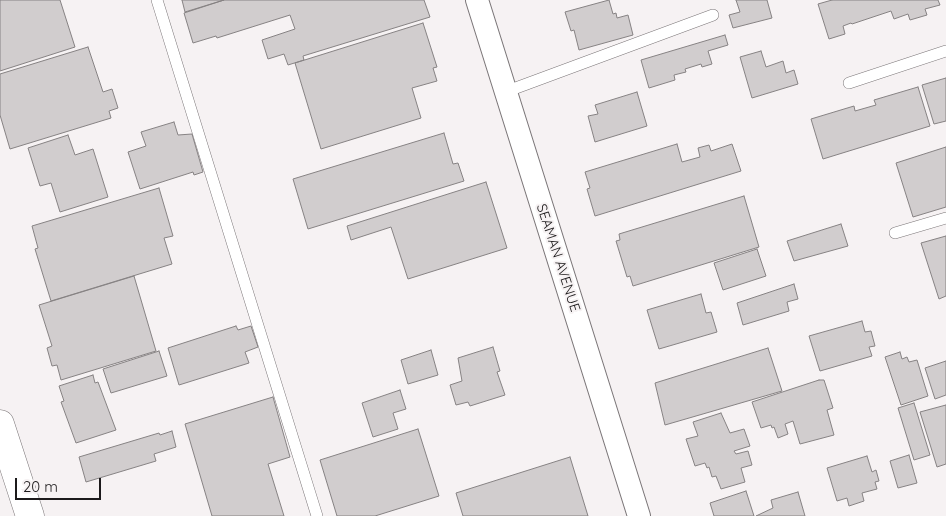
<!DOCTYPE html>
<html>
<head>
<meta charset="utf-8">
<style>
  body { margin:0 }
  #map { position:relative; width:946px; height:516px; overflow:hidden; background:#f6f2f3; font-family:Quicksand,sans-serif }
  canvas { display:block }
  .scale { position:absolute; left:15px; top:478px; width:86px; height:22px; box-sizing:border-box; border:2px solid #1c1a1b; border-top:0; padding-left:6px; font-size:15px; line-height:18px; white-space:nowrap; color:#1c1a1b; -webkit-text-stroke:4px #f6f2f3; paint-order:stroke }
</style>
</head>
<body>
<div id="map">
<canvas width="946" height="516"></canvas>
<div class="scale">20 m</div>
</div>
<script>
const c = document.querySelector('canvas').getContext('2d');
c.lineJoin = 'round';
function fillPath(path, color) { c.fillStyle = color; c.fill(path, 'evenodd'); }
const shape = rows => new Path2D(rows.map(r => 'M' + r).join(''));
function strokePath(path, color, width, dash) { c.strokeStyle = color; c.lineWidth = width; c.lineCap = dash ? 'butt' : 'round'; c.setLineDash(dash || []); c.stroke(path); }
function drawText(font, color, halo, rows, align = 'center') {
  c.font = font + ' Quicksand,sans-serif'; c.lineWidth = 4; c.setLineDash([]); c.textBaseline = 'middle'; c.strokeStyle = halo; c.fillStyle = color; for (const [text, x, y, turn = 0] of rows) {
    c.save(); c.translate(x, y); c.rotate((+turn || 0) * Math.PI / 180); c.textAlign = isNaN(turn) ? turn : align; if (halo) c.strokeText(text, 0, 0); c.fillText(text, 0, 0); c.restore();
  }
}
const building = shape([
  [0,0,60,0,75,47,0,71,0,0],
  [182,0,224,0,185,12,182,0],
  [224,0,424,0,430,17,303,56,304,60,288,65,284,54,268,59,262,40,295,29,290,15,217,38,216,36,193,43,184,13,224,0],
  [609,0,613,14,616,13,617,18,628,15,633,35,579,50,574,30,571,31,565,12,609,0],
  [736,0,767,0,772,18,733,28,729,15,740,12,736,0],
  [832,0,938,0,940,5,925,9,927,15,910,20,908,14,894,19,891,11,852,24,851,23,843,26,845,34,829,39,818,4,832,0],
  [423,23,437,67,433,68,437,81,412,88,421,118,321,149,295,63,423,23],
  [725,35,728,45,708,51,712,64,702,67,701,64,685,69,686,72,674,75,675,80,649,88,641,60,725,35],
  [88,47,103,92,112,89,118,108,109,111,111,118,10,149,0,115,0,74,88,47],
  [761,51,766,67,783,61,786,73,794,70,798,84,752,98,740,57,761,51],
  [946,78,946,121,934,124,922,85,946,78],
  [918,87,930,126,823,159,811,119,854,106,855,111,876,105,874,100,918,87],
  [637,92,647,126,595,142,588,116,598,114,595,105,637,92],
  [174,122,178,135,192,134,203,172,194,175,193,172,140,189,128,152,146,146,141,132,174,122],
  [444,133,453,164,458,163,464,181,308,229,293,179,444,133],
  [68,135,75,155,93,149,108,197,60,212,51,183,40,186,28,148,68,135],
  [677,144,682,162,700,157,698,148,709,145,711,151,732,144,741,171,595,216,587,189,590,188,585,172,677,144],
  [946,147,946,207,913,217,896,163,946,147],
  [486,182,507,248,408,279,391,227,351,240,347,226,486,182],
  [159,188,173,236,164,238,172,264,51,301,35,249,38,248,32,226,159,188],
  [744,196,759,247,633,286,630,276,627,277,616,241,620,240,619,234,744,196],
  [841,224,848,246,794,261,787,241,841,224],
  [946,236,946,296,939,299,921,243,946,236],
  [757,249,766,276,723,290,714,263,757,249],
  [134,276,156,351,61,380,57,365,52,366,47,348,52,346,39,305,134,276],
  [794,284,798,299,787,302,789,311,743,325,737,303,794,284],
  [701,294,706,313,711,312,717,332,659,349,647,310,701,294],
  [862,321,865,332,871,331,875,346,869,347,872,356,820,371,809,336,862,321],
  [236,326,238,330,251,326,258,347,245,352,249,363,179,385,168,348,236,326],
  [493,347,500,371,497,372,505,395,470,406,468,402,456,405,450,385,462,381,458,358,493,347],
  [768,348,782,391,665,425,655,383,768,348],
  [431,350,438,375,408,384,401,360,431,350],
  [159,351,167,376,111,393,103,369,159,351],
  [900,352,902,359,907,357,909,362,917,360,928,396,901,405,885,357,900,352],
  [946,361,946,395,935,399,925,368,946,361],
  [93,375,95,383,98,382,116,430,76,443,61,402,64,401,59,386,93,375],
  [819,380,824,380,833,408,827,410,834,435,800,444,793,421,785,424,788,434,778,438,774,427,772,428,771,425,761,428,752,402,819,380],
  [400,390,406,409,393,413,398,429,373,437,362,403,400,390],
  [273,397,290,457,268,464,284,516,212,516,185,424,273,397],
  [914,403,930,455,914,460,898,408,914,403],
  [946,405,946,464,937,467,920,412,946,405],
  [721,413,730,433,744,429,750,446,734,451,736,454,748,451,752,465,741,468,745,482,721,489,716,476,712,477,709,467,707,468,705,463,695,466,686,439,698,436,693,422,721,413],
  [418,429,439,496,375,516,337,516,320,460,418,429],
  [172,431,176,447,154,454,156,461,86,482,79,457,159,433,160,435,172,431],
  [909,455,917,483,898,488,890,461,909,455],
  [867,456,872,472,876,470,879,481,875,482,877,489,862,493,864,501,849,506,847,498,837,501,827,468,867,456],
  [570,457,588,516,463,516,456,493,570,457],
  [746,491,754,516,714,516,710,503,746,491],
  [798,492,805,516,756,516,773,508,771,500,798,492]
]);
const lane = shape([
  [157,0,317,516],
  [849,83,946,51],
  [505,92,713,15],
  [895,233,946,218]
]);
const street = shape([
  [477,0,639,516]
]);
const secondary = shape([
  [0,424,30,516]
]);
const streetNames = [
  ["SEAMAN AVENUE",558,258,72]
];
fillPath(building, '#d1cdce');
strokePath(building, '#868283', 1);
strokePath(lane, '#7b7678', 12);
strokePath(street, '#7b7678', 24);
strokePath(secondary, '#7b7678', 29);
strokePath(lane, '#fff', 11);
strokePath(street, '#fff', 22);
strokePath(secondary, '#fff', 28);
drawText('14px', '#1c1a1b', '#f6f2f3', streetNames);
</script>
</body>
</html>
